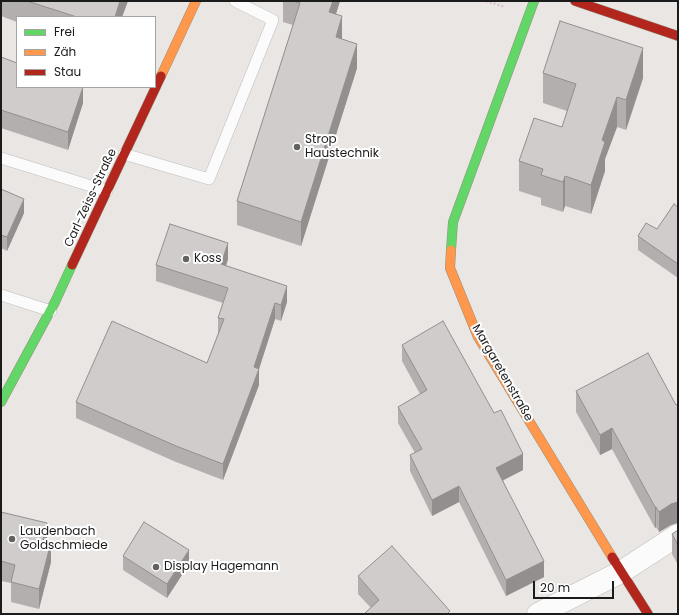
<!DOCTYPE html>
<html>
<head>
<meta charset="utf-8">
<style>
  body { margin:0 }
  #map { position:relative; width:679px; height:615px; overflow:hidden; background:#e9e6e4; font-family:Poppins,sans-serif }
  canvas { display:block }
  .frame { position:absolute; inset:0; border:2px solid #1b1b1b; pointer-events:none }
  .legend { position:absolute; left:16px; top:16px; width:140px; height:72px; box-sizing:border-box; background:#fff; border:1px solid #a4a4a4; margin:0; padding:5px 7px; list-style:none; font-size:12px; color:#1b1b1b }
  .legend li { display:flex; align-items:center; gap:8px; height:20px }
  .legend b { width:20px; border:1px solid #a4a4a4 }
  .scale { position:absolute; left:533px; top:581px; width:81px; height:18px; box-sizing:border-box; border:2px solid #1b1b1b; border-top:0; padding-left:5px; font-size:12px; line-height:14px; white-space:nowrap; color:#1b1b1b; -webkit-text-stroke:3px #fff; paint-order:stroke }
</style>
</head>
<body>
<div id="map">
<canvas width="679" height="615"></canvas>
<div class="frame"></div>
<ul class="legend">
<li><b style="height:5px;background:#63d668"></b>Frei</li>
<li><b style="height:5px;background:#ff974d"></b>Zäh</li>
<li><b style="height:5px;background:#b3261e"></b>Stau</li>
</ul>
<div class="scale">20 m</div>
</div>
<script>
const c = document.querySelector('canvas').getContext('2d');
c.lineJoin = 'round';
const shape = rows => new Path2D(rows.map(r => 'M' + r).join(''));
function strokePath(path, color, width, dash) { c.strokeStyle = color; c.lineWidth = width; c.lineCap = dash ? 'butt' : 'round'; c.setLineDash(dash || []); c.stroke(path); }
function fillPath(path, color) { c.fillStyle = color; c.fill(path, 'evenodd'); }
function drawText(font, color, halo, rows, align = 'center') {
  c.font = font + ' Poppins,sans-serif'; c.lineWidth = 4; c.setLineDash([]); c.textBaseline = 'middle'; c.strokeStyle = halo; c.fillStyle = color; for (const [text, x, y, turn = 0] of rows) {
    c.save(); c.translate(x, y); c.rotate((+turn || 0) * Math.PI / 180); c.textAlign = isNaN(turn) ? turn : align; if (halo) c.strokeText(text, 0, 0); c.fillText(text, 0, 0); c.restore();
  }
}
const path = shape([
  [486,1,505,7]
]);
const lane = shape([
  [124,154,209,179,273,20,235,1],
  [1,158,107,191],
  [1,295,51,311]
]);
const street = shape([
  [538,614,621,572,678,535]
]);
const fast = shape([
  [451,250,453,222,534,1],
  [1,402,55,302,72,265]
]);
const slow = shape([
  [161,76,196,1],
  [451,250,450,268,478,337,612,557]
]);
const jam = shape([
  [575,1,678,36],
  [72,265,161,76],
  [612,557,648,614]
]);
const wall = shape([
  [1,1,128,1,122,17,17,17,17,22,1,16],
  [283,1,340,1,336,14,342,39,357,68,301,246,237,225,237,201,293,25,283,22],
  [1,57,83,87,83,103,68,150,1,128],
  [543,73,643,78,626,130,617,127,605,159,605,171,591,214,565,206,563,212,541,205,541,198,519,191,519,161,562,127,567,111,543,103],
  [1,189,24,213,7,251,1,248],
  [678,207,678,278,638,250,638,236,657,229],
  [228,259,226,266,287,302,281,321,275,319,259,369,259,385,223,480,176,462,76,418,76,402,207,363,218,334,218,318,223,303,156,281,156,265],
  [402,345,523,470,503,480,544,577,506,596,459,502,432,516,410,471,410,455,415,453,398,423,398,407,420,394,402,361],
  [576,391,676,405,678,404,678,523,671,525,659,532,656,527,655,528,612,449,600,455,576,412],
  [1,512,47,541,51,562,39,609,11,602,11,583,1,581],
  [678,530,678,565,672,554,672,534],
  [123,556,189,564,167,598,123,570],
  [358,576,450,614,371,608,358,594]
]);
const shadedWall = shape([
  [120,1,128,1,122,17,115,17],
  [333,1,340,1,329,36,329,12],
  [342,16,342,40,336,37],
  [357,44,357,68,301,246,301,222],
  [643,48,643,78,626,130,626,100],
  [83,87,83,103,68,150,68,132],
  [617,97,617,127,605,159,605,171,591,214,591,185,602,140],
  [565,176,565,206,563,212,563,182],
  [24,199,24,213,7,251,7,237],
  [228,243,228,259,221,280,221,264],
  [287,286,287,302,281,321,281,305],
  [275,303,275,319,259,369,259,385,223,480,223,464,254,367],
  [612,428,612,449,600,455,600,435],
  [523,454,523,470,496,484,496,468],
  [459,486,459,502,432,516,432,500],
  [677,502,677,523,671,525,659,532,659,512,671,504],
  [655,507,656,507,656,527,655,528],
  [47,523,47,543,43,540],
  [51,542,51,562,39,609,39,589],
  [189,550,189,564,167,598,167,584],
  [544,561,544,577,506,596,506,580]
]);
const building = shape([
  [27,1,120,1,115,17,77,17,27,1],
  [293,1,333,1,329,12,342,16,336,37,357,44,301,222,237,201,300,3,293,1],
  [560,21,643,48,626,100,617,97,602,140,605,142,591,185,565,176,563,182,541,175,543,169,519,161,534,118,562,127,576,84,543,73,560,21],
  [1,57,17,63,17,87,83,87,68,132,1,110,1,57],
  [1,189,24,199,7,237,1,235,1,189],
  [674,204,678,207,678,264,638,236,646,223,657,229,674,204],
  [170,224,228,243,221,264,287,286,281,305,275,303,254,367,259,369,223,464,176,446,76,402,112,321,207,363,224,319,218,318,228,288,156,265,170,224],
  [443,321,494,413,501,410,523,454,496,468,544,561,506,580,459,486,432,500,410,455,422,449,398,407,427,390,402,345,443,321],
  [648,353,676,405,678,404,678,502,671,504,659,512,656,507,655,507,612,428,600,435,576,391,648,353],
  [1,512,47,523,43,540,51,542,39,589,11,582,15,565,1,561,1,512],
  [144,522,189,550,167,584,123,556,144,522],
  [678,530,678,545,672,534,678,530],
  [392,546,450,611,447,614,364,614,379,600,358,576,392,546]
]);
const markers = [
  [297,147,4,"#636261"],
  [186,259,4,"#636261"],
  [12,539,4,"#636261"],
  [156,567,4,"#636261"]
];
const poiNames = [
  ["Strop",305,140],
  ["Haustechnik",305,154],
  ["Koss",194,259],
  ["Laudenbach",20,532],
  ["Goldschmiede",20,546],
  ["Display Hagemann",164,567]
];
const streetNames = [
  ["Carl-Zeiss-Straße",91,198,-65],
  ["Margaretenstraße",502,373,60]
];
strokePath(lane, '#bfbdbc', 12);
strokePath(street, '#bfbdbc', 23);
strokePath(fast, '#928f7d', 10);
strokePath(slow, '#928f7d', 10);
strokePath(jam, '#928f7d', 10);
strokePath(path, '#d4c5c6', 2.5, [2, 2]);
strokePath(lane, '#fcfbfb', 11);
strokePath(street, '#fcfbfb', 22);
strokePath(fast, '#63d668', 9);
strokePath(slow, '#ff974d', 9);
strokePath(jam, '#b3261e', 9);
fillPath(wall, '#b3afaf');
fillPath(shadedWall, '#928f8e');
fillPath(building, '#d0cccb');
strokePath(building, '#928f8e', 1);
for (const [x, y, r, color] of markers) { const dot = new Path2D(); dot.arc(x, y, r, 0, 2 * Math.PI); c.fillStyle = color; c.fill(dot); strokePath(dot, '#fff', 1.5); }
drawText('12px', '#1b1b1b', '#fff', poiNames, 'left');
drawText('12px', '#1b1b1b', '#fff', streetNames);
</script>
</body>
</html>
